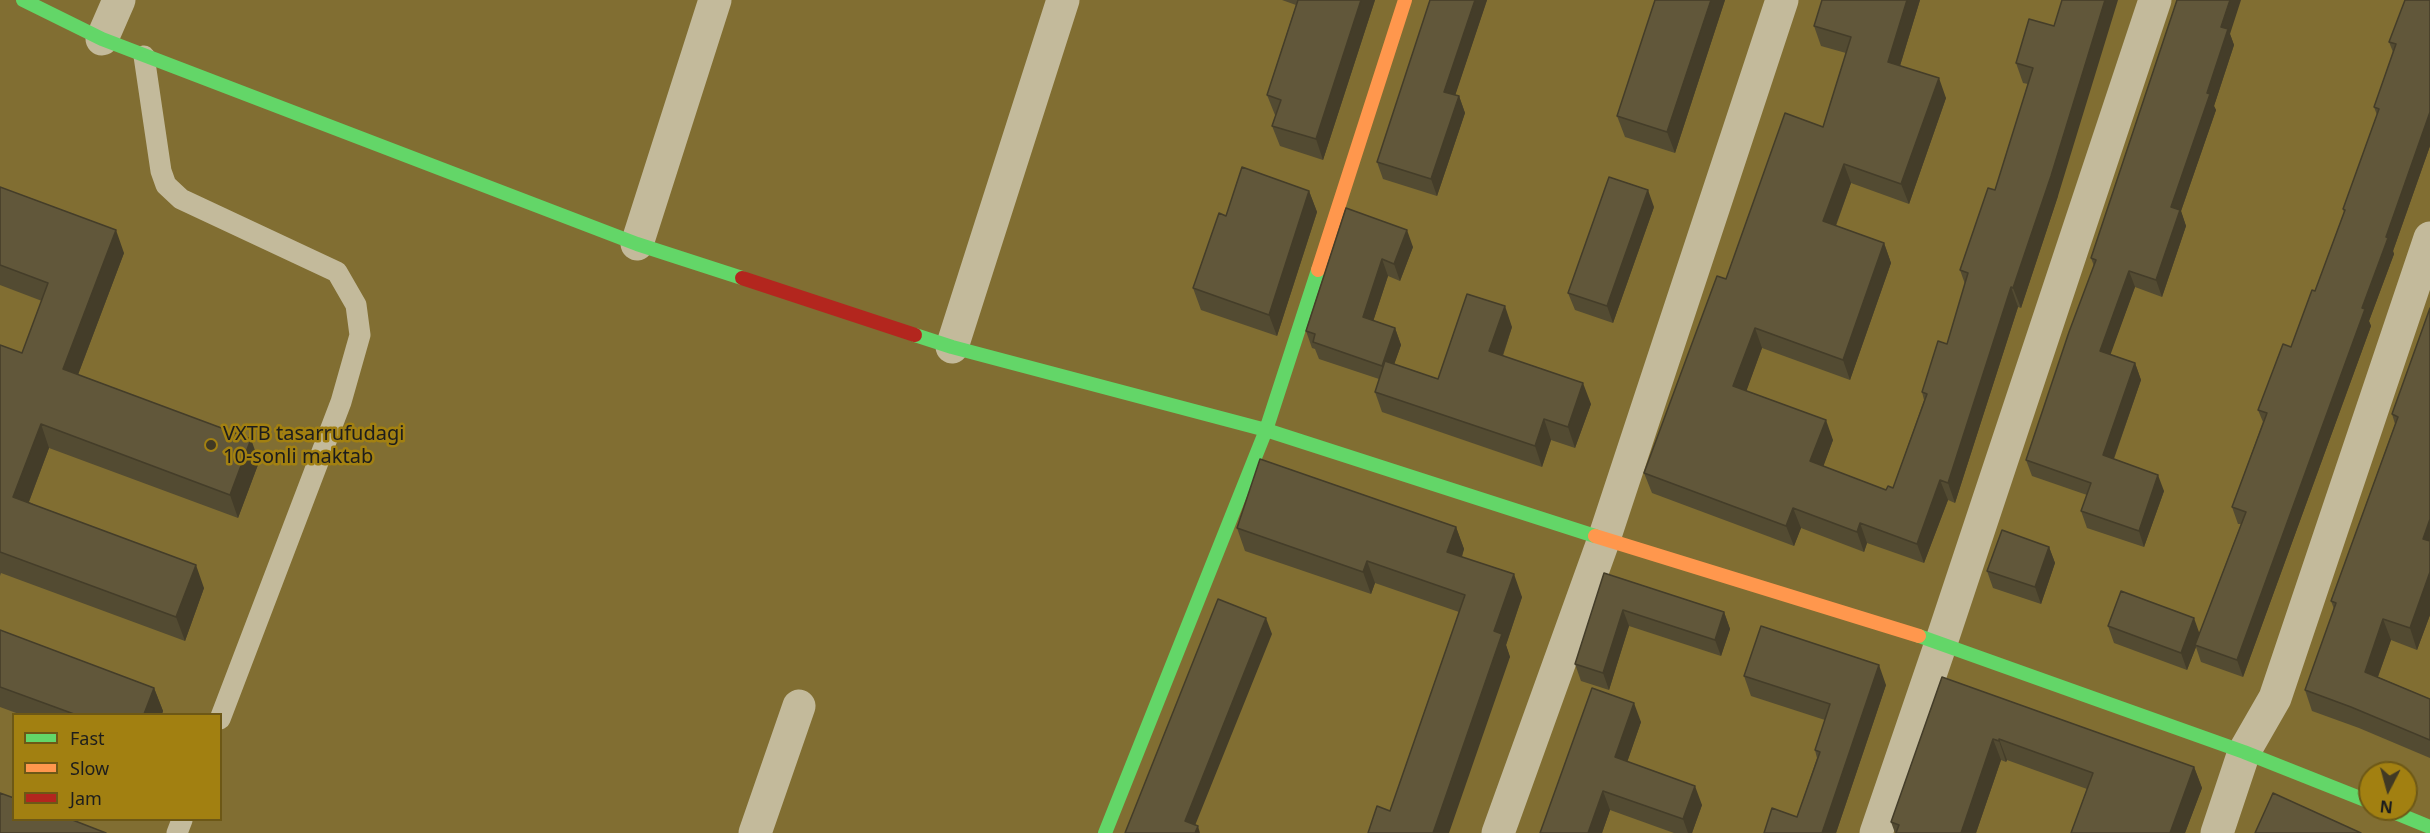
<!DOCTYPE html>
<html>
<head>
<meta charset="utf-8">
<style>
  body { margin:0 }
  #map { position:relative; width:2430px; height:833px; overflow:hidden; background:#816e32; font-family:"Noto Sans",sans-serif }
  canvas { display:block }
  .legend { position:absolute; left:12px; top:713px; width:210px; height:108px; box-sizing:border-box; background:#a28011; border:2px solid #6d5816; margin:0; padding:8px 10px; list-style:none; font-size:18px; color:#1d1d1d }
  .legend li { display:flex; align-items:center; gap:12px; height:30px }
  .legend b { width:30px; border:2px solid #6d5816 }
  .north { position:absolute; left:2358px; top:761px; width:60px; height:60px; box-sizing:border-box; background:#a28011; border:2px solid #6d5816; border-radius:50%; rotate:186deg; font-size:16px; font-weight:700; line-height:24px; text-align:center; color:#1d1d1d }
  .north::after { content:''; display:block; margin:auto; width:21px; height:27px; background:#403924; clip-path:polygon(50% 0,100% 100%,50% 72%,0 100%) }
</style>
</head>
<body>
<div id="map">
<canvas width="2430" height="833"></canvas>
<ul class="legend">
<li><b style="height:8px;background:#63d668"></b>Fast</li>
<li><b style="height:8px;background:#ff974d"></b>Slow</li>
<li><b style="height:8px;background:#b3261e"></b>Jam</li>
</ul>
<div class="north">N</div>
</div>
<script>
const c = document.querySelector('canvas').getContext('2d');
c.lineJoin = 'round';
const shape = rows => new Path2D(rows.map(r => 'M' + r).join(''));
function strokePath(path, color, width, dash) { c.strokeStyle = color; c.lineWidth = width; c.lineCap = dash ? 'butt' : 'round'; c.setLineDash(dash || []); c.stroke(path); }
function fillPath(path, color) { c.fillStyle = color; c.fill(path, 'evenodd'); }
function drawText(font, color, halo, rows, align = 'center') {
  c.font = font + ' "Noto Sans",sans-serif'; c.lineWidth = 5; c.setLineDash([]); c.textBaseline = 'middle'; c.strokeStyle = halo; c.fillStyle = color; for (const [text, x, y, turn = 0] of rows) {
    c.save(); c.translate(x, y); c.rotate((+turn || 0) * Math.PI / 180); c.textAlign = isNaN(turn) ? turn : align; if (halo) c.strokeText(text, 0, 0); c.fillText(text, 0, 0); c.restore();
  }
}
const lane = shape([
  [144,56,161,171,166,185,181,199,337,272,356,305,360,335,341,402,220,719],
  [177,833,182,820]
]);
const street = shape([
  [102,39,119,0],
  [637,244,715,0],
  [952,347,1063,0],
  [755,833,799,706],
  [1498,833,1604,539,1782,0],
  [1876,833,1941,643,2155,0],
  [2217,833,2244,752,2275,698,2430,238]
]);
const fast = shape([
  [23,0,102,39,637,244,742,278],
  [915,335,952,347,1266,430,1595,536],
  [1919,636,2244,752,2370,802],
  [2386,809,2430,827],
  [1105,833,1266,430,1318,270]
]);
const slow = shape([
  [1318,270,1405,0],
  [1595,536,1919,636]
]);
const jam = shape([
  [742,278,915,335]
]);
const wall = shape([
  [1282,0,1375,0,1323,160,1280,146,1272,126,1276,116,1275,115,1267,95,1296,5],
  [1430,0,1487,0,1455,95,1459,96,1465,113,1437,196,1383,179,1377,162],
  [1655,0,1725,0,1675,153,1625,137,1617,116],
  [1920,0,1900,66,1946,98,1909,204,1851,183,1836,226,1884,243,1891,263,1850,380,1762,348,1746,391,1833,440,1823,466,1886,490,1893,488,1924,400,1922,392,1947,344,1965,284,1960,270,1995,190,2028,84,2023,83,2016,63,2029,19,2058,196,2021,308,2018,307,1955,503,1948,500,1924,563,1867,543,1864,552,1801,528,1794,546,1652,493,1644,473,1726,279,1823,127,1846,53,1821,46,1814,26],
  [2430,0,2430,146,2393,251,2394,254,2369,321,2371,326,2243,677,2201,662,2196,647,2187,670,2114,643,2108,626,2200,632,2241,524,2238,524,2232,507,2263,422,2258,410,2291,347,2315,291,2344,212,2343,209,2377,115,2374,107,2393,52,2389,42],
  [2230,34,2234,45,2214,106,2216,110,2181,211,2186,226,2162,297,2135,287,2110,354,2135,363,2141,380,2114,459,2164,491,2144,547,2087,528,2081,511,2087,495,2032,476,2026,460,2094,266,2091,258],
  [0,187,124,253,78,375,259,462,238,518,49,448,29,502,204,588,185,641,1,573,0,576,0,345,22,353,42,301,0,285],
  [1309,191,1317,212,1277,336,1201,310,1193,288,1226,216],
  [1654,207,1613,323,1575,310,1568,293],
  [1346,208,1413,247,1400,281,1388,276,1373,321,1395,328,1401,345,1394,364,1438,379,1512,327,1503,356,1591,404,1575,448,1551,440,1542,467,1382,412,1375,392,1379,379,1319,359,1315,349,1312,348,1306,331],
  [2430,308,2430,615,2417,650,2391,640,2378,677,2430,699,2430,758,2359,728,2312,711,2305,690,2334,609,2331,601,2395,424,2392,414],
  [1456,527,1464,549,1462,557,1522,597,1506,645,1510,657,1390,811,1459,612,1375,583,1371,594,1245,551,1237,528],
  [2049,547,2055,563,2041,604,1993,588,1987,571],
  [1604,573,1724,612,1730,629,1721,656,1629,626,1609,690,1581,681,1575,664],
  [0,630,154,688,163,711,162,714,19,714,0,707],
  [1744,676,1886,685,1836,833,1764,833,1797,817,1817,758,1815,750,1825,720,1751,696],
  [1942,677,2194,767,2202,788,2185,833,2071,833,2087,789,2007,760,2006,762,2001,760,1976,833,1895,833,1891,822],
  [1592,688,1641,722,1627,762,1702,805,1692,833,1674,833,1610,810,1602,833]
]);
const shadedWall = shape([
  [1361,0,1375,0,1323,160,1316,139],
  [1475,0,1487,0,1451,108,1444,92],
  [1711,0,1725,0,1675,153,1667,132],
  [1907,0,1920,0,1895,82,1888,62],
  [2105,0,2118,0,2058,196,2021,308,2013,288],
  [2230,0,2241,0,2230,34,2234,45,2214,106,2216,110,2181,211,2186,226,2162,297,2156,280,2171,207,2207,93,2221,27],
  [1939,78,1946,98,1909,204,1901,184],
  [1459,96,1465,113,1437,196,1431,179],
  [2430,112,2430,146,2393,251,2394,254,2369,321,2371,326,2243,677,2237,660],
  [1844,164,1851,183,1830,241,1823,221],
  [1648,190,1654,207,1613,323,1607,306],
  [1309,191,1317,212,1277,336,1269,315],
  [116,230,124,253,71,393,63,369],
  [1407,230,1413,247,1400,281,1394,264],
  [1884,243,1891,263,1850,380,1843,360],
  [1382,259,1388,276,1369,334,1363,317],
  [2129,271,2135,287,2106,367,2100,351],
  [2011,287,2018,307,1955,503,1948,483],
  [1505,306,1512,327,1497,372,1489,351],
  [1395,328,1401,345,1388,382,1382,366],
  [1755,328,1762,348,1741,406,1733,386],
  [2135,363,2141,380,2109,472,2103,455],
  [1583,383,1591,404,1575,448,1568,427],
  [1544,419,1551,440,1542,467,1535,446],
  [1826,420,1833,440,1818,481,1810,461],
  [41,424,49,448,22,520,13,497],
  [251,439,259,462,238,518,230,495],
  [2158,475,2164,491,2144,547,2139,531],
  [1940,480,1948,500,1924,563,1917,544],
  [1793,508,1801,528,1794,546,1786,526],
  [2430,519,2430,559,2423,539],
  [1860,523,1867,543,1864,552,1857,532],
  [1456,527,1464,549,1456,574,1447,552],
  [2049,547,2055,563,2041,604,2035,587],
  [1367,561,1375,583,1371,594,1363,572],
  [196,565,204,588,185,641,176,617],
  [2430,572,2430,615,2417,650,2410,628],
  [1514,574,1522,597,1506,645,1510,657,1449,833,1433,833,1494,631],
  [1623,610,1629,626,1609,690,1603,673],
  [1724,612,1730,629,1721,656,1715,640],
  [1266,618,1272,634,1192,833,1185,821],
  [2194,618,2200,635,2195,645,2196,647,2187,670,2181,653],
  [2383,619,2391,640,2372,693,2365,672],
  [1879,665,1886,685,1836,833,1822,833],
  [154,688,163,711,162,714,144,714],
  [1634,703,1641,722,1622,777,1615,757],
  [1993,739,2001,760,1976,833,1961,833],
  [1999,739,2007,760,2006,762,1999,741],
  [2194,767,2202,788,2185,833,2170,833],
  [1695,786,1702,805,1692,833,1688,833,1683,819],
  [1603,791,1610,810,1602,833,1588,833],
  [1198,826,1200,833,1195,833]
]);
const building = shape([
  [1298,0,1361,0,1316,139,1272,126,1281,100,1267,95,1298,0],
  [1430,0,1475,0,1444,92,1459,96,1431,179,1377,162,1430,0],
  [1655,0,1711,0,1667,132,1617,116,1655,0],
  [1822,0,1907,0,1888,62,1939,78,1901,184,1844,164,1823,221,1884,243,1843,360,1755,328,1733,386,1826,420,1810,461,1886,490,1888,486,1893,488,1927,394,1922,392,1938,341,1947,344,1968,273,1960,270,1988,188,1995,190,2033,68,2016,63,2029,19,2054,26,2062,0,2105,0,2051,176,2013,288,2011,287,1948,483,1940,480,1917,544,1860,523,1857,532,1793,508,1786,526,1644,473,1717,276,1726,279,1785,113,1823,127,1851,37,1814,26,1822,0],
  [2177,0,2230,0,2221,27,2228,29,2207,93,2210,94,2171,207,2180,210,2156,280,2129,271,2100,351,2135,363,2103,455,2158,475,2139,531,2081,511,2091,483,2026,460,2069,332,2096,260,2091,258,2177,0],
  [2405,0,2430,0,2430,112,2386,237,2388,238,2362,308,2365,309,2237,660,2195,645,2246,512,2232,507,2267,413,2258,410,2283,344,2291,347,2312,290,2315,291,2345,210,2343,209,2379,109,2374,107,2396,44,2389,42,2405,0],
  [1242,167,1309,191,1269,315,1193,288,1219,213,1226,216,1242,167],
  [1609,177,1648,190,1607,306,1568,293,1609,177],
  [0,187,116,230,63,369,251,439,230,495,41,424,13,497,196,565,176,617,0,552,0,345,22,353,48,283,0,265,0,187],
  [1346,208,1407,230,1394,264,1382,259,1363,317,1395,328,1382,366,1313,342,1315,334,1306,331,1346,208],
  [1467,294,1505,306,1489,351,1583,383,1568,427,1544,419,1535,446,1375,392,1385,361,1438,379,1467,294],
  [2430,308,2430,519,2423,539,2430,541,2430,572,2410,628,2383,619,2365,672,2430,699,2430,740,2351,707,2305,690,2336,603,2331,601,2398,417,2392,414,2430,308],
  [1260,459,1456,527,1447,552,1514,574,1494,631,1502,634,1433,833,1368,833,1377,806,1390,811,1465,595,1367,561,1363,572,1237,528,1260,459],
  [2002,530,2049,547,2035,587,1987,571,2002,530],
  [1604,573,1724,612,1715,640,1623,610,1603,673,1575,664,1604,573],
  [2121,591,2194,618,2181,653,2108,626,2121,591],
  [1218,599,1266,618,1185,821,1198,826,1195,833,1125,833,1218,599],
  [1761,626,1879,665,1822,833,1764,833,1772,808,1797,817,1820,752,1815,750,1830,704,1744,676,1761,626],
  [0,630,154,688,144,714,74,714,0,687,0,630],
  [1942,677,2194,767,2170,833,2071,833,2093,773,1999,739,1999,741,1993,739,1961,833,1896,833,1899,825,1891,822,1942,677],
  [1592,688,1634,703,1615,757,1695,786,1683,819,1603,791,1588,833,1540,833,1592,688],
  [0,793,14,798,14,819,70,819,106,833,0,833,0,793],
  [2273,793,2361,833,2255,833,2273,793]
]);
const markers = [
  [211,445,6,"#403924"]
];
const poiNames = [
  ["VXTB tasarrufudagi",223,434],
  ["10-sonli maktab",223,457]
];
strokePath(lane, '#c3ba9b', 21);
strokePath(street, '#c3ba9b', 33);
strokePath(fast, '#63d668', 14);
strokePath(slow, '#ff974d', 14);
strokePath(jam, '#b3261e', 14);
fillPath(wall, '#534b32');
fillPath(shadedWall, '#443d29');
fillPath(building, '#61573a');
strokePath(building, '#443d29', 1.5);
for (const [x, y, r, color] of markers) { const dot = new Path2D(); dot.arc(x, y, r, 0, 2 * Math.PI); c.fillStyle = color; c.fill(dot); strokePath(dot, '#a28011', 2); }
drawText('20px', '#1d1d1d', '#a28011', poiNames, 'left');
</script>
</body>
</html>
